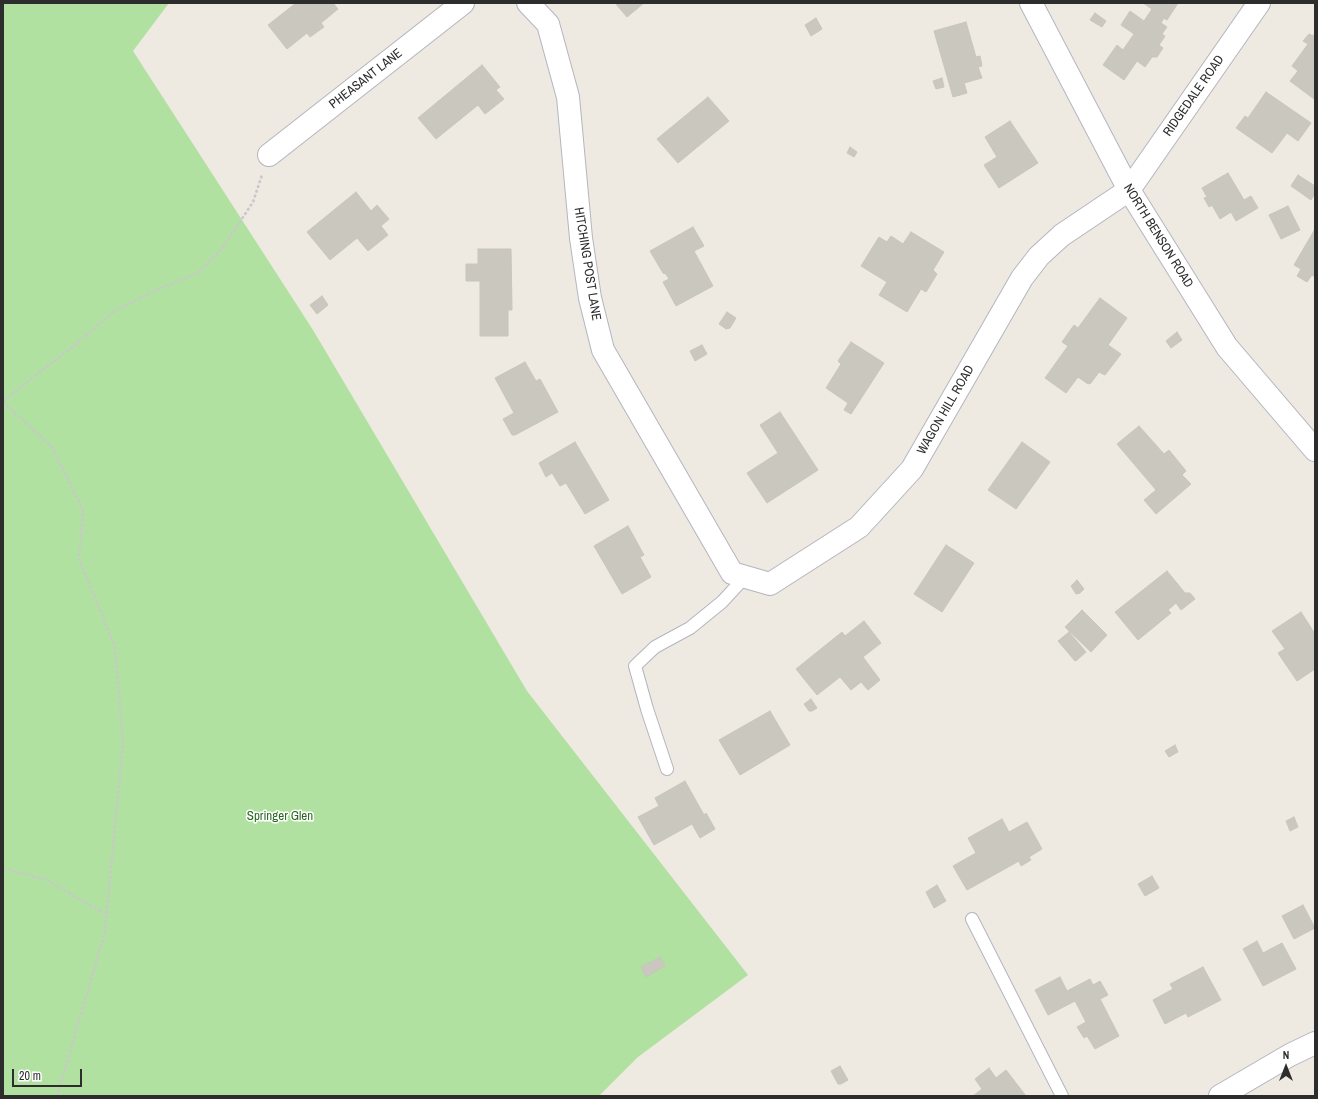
<!DOCTYPE html>
<html>
<head>
<meta charset="utf-8">
<style>
  body { margin:0 }
  #map { position:relative; width:1318px; height:1099px; overflow:hidden; background:#eee9e1; font-family:"Archivo Narrow",sans-serif }
  canvas { display:block }
  .frame { position:absolute; inset:0; border:4px solid #2d2d2d; pointer-events:none }
  .north { position:absolute; left:1266px; top:1047px; width:40px; height:40px; -webkit-text-stroke:3px #fff; paint-order:stroke; rotate:0deg; font-size:11px; font-weight:700; line-height:16px; text-align:center; color:#2d2d2d }
  .north::after { content:''; display:block; margin:auto; width:14px; height:18px; background:#2d2d2d; clip-path:polygon(50% 0,100% 100%,50% 72%,0 100%) }
  .scale { position:absolute; left:12px; top:1069px; width:70px; height:18px; box-sizing:border-box; border:2px solid #2d2d2d; border-top:0; padding-left:5px; font-size:12px; line-height:14px; white-space:nowrap; color:#2d2d2d; -webkit-text-stroke:3px #fff; paint-order:stroke }
</style>
</head>
<body>
<div id="map">
<canvas width="1318" height="1099"></canvas>
<div class="frame"></div>
<div class="north">N</div>
<div class="scale">20 m</div>
</div>
<script>
const c = document.querySelector('canvas').getContext('2d');
c.lineJoin = 'round';
function fillPath(path, color) { c.fillStyle = color; c.fill(path, 'evenodd'); }
const shape = rows => new Path2D(rows.map(r => 'M' + r).join(''));
function strokePath(path, color, width, dash) { c.strokeStyle = color; c.lineWidth = width; c.lineCap = dash ? 'butt' : 'round'; c.setLineDash(dash || []); c.stroke(path); }
function drawText(font, color, halo, rows, align = 'center') {
  c.font = font + ' "Archivo Narrow",sans-serif'; c.lineWidth = 3; c.setLineDash([]); c.textBaseline = 'middle'; c.strokeStyle = halo; c.fillStyle = color; for (const [text, x, y, turn = 0] of rows) {
    c.save(); c.translate(x, y); c.rotate((+turn || 0) * Math.PI / 180); c.textAlign = isNaN(turn) ? turn : align; if (halo) c.strokeText(text, 0, 0); c.fillText(text, 0, 0); c.restore();
  }
}
const green = shape([
  [3,3,169,3,133,51,313,330,527,691,748,975,638,1057,599,1096,3,1096]
]);
const building = shape([
  [296,3,333,3,338,9,321,23,324,27,310,37,307,33,287,49,268,25,296,3],
  [615,3,644,3,627,17,615,3],
  [1143,3,1178,3,1167,20,1164,18,1161,23,1167,27,1162,34,1165,36,1159,45,1163,48,1157,57,1152,57,1145,67,1137,61,1124,80,1103,65,1117,45,1123,50,1134,34,1121,25,1130,11,1144,21,1152,9,1143,3],
  [1095,13,1106,21,1102,27,1090,20,1095,13],
  [816,18,822,29,811,36,805,25,816,18],
  [966,22,976,57,980,56,982,66,978,67,982,78,964,83,967,93,953,97,934,31,966,22],
  [1315,33,1315,98,1314,99,1290,81,1298,71,1292,66,1308,44,1303,41,1309,34,1313,36,1315,33],
  [482,65,500,87,496,90,504,99,485,114,478,105,436,139,418,118,482,65],
  [942,78,944,87,936,89,933,81,942,78],
  [1266,92,1311,123,1298,141,1287,133,1272,153,1236,128,1245,116,1248,118,1266,92],
  [708,97,729,121,678,163,657,139,708,97],
  [1010,121,1038,163,999,188,984,165,997,157,985,137,1010,121],
  [850,147,857,152,854,157,847,153,850,147],
  [1228,173,1244,200,1251,196,1258,208,1236,221,1231,212,1220,219,1212,205,1209,207,1204,198,1207,197,1202,188,1228,173],
  [1298,175,1315,186,1315,193,1311,200,1291,186,1298,175],
  [356,192,371,211,377,205,389,219,381,226,388,235,368,251,357,238,330,260,307,232,356,192],
  [1288,206,1300,230,1281,239,1269,215,1288,206],
  [693,227,704,246,694,251,713,286,676,306,663,282,669,279,666,274,663,273,650,251,693,227],
  [1315,229,1315,277,1312,275,1307,282,1297,276,1301,269,1294,265,1315,229],
  [911,232,944,252,933,270,937,274,926,292,921,289,907,312,879,295,887,282,861,266,879,237,887,242,891,236,903,244,911,232],
  [478,249,511,249,512,310,508,310,508,336,480,336,480,281,466,281,466,264,478,264,478,249],
  [322,296,328,305,317,314,310,305,322,296],
  [1100,298,1127,318,1108,345,1121,354,1105,375,1099,372,1091,383,1088,384,1078,377,1066,393,1045,378,1068,346,1062,342,1074,325,1078,328,1100,298],
  [727,312,736,318,730,328,726,329,719,324,727,312],
  [1177,332,1182,340,1171,348,1166,341,1177,332],
  [851,342,884,363,851,414,844,410,848,403,826,388,841,364,838,361,851,342],
  [702,345,707,354,695,361,690,351,702,345],
  [525,362,536,381,540,379,558,412,515,435,512,435,503,419,514,413,495,378,525,362],
  [780,412,818,470,767,503,747,473,778,453,760,425,780,412],
  [1139,426,1164,454,1169,450,1186,471,1182,475,1191,484,1156,514,1144,500,1156,490,1117,444,1139,426],
  [575,442,609,500,585,514,566,483,560,486,552,473,546,477,539,463,575,442],
  [1022,442,1050,462,1016,509,988,490,1022,442],
  [628,526,644,555,640,557,651,577,622,594,594,546,628,526],
  [946,545,974,563,942,612,914,594,946,545],
  [1167,571,1185,593,1190,593,1195,599,1181,610,1176,603,1168,610,1171,613,1138,640,1115,612,1167,571],
  [1077,580,1084,589,1080,593,1076,594,1071,586,1077,580],
  [1082,610,1107,635,1091,652,1065,627,1082,610],
  [1301,612,1315,634,1315,669,1297,681,1278,653,1285,649,1272,631,1301,612],
  [864,621,881,643,863,657,880,680,868,690,861,682,851,690,840,677,817,695,796,669,842,632,845,636,864,621],
  [1069,632,1086,652,1077,660,1075,661,1058,641,1069,632],
  [811,699,817,708,812,711,809,711,804,704,811,699],
  [770,711,790,745,740,775,719,740,770,711],
  [1175,745,1178,752,1169,757,1165,751,1175,745],
  [685,781,704,815,706,813,715,829,700,838,692,824,654,845,638,817,659,806,655,798,685,781],
  [1294,817,1298,827,1290,831,1286,821,1294,817],
  [1002,819,1009,832,1027,822,1042,849,1029,857,1031,860,1021,866,1019,861,967,890,953,866,976,853,968,838,1002,819],
  [1152,876,1159,888,1145,896,1138,884,1152,876],
  [937,885,946,901,934,908,926,892,937,885],
  [1303,905,1315,928,1294,939,1282,916,1303,905],
  [1257,941,1263,953,1282,943,1296,969,1263,986,1243,949,1257,941],
  [660,957,665,966,646,977,641,967,660,957],
  [1203,967,1221,1000,1188,1017,1186,1013,1165,1024,1153,1000,1173,989,1170,984,1203,967],
  [1060,977,1067,991,1090,979,1093,985,1100,981,1108,995,1100,999,1119,1036,1095,1049,1087,1036,1084,1038,1077,1027,1086,1022,1075,1001,1048,1015,1035,990,1060,977],
  [840,1066,848,1080,841,1084,838,1084,831,1071,840,1066],
  [989,1068,996,1078,1006,1070,1026,1096,973,1096,982,1089,975,1079,989,1068]
]);
const path = shape([
  [3,401,76,344,113,312,148,294,199,272,224,246,253,202,262,175],
  [3,402,52,447,83,510,79,559,115,647,123,741,105,932,57,1096],
  [3,868,47,880,91,906,107,914]
]);
const lane = shape([
  [667,769,647,709,635,666,655,647,690,628,722,602,745,577],
  [972,919,1062,1096]
]);
const street = shape([
  [528,3,548,24,568,97,581,238,590,298,603,350,732,573,770,584,859,527,912,469,1022,278,1039,256,1062,235,1129,190,1259,3],
  [1031,3,1129,190,1227,347,1315,450],
  [269,155,463,3]
]);
const secondary = shape([
  [1220,1096,1290,1055,1315,1043]
]);
const streetNames = [
  ["PHEASANT LANE",366,79,-38],
  ["RIDGEDALE ROAD",1194,96,-55],
  ["NORTH BENSON ROAD",1158,236,58],
  ["HITCHING POST LANE",587,264,81],
  ["WAGON HILL ROAD",946,410,-60]
];
const parkNames = [
  ["Springer Glen",280,817]
];
fillPath(green, '#b1e1a0');
fillPath(building, '#cac7bf');
strokePath(building, '#c9c5ba', 1);
strokePath(lane, '#b4b5c0', 14);
strokePath(street, '#b4b5c0', 24);
strokePath(secondary, '#b4b5c0', 24);
strokePath(path, '#c8c8c8', 2.5, [3, 2]);
strokePath(lane, '#fff', 12);
strokePath(street, '#fff', 22);
strokePath(secondary, '#fff', 22);
drawText('13px', '#2d2d2d', '#fff', streetNames);
drawText('13px', '#28691f', '#fff', parkNames);
</script>
</body>
</html>
